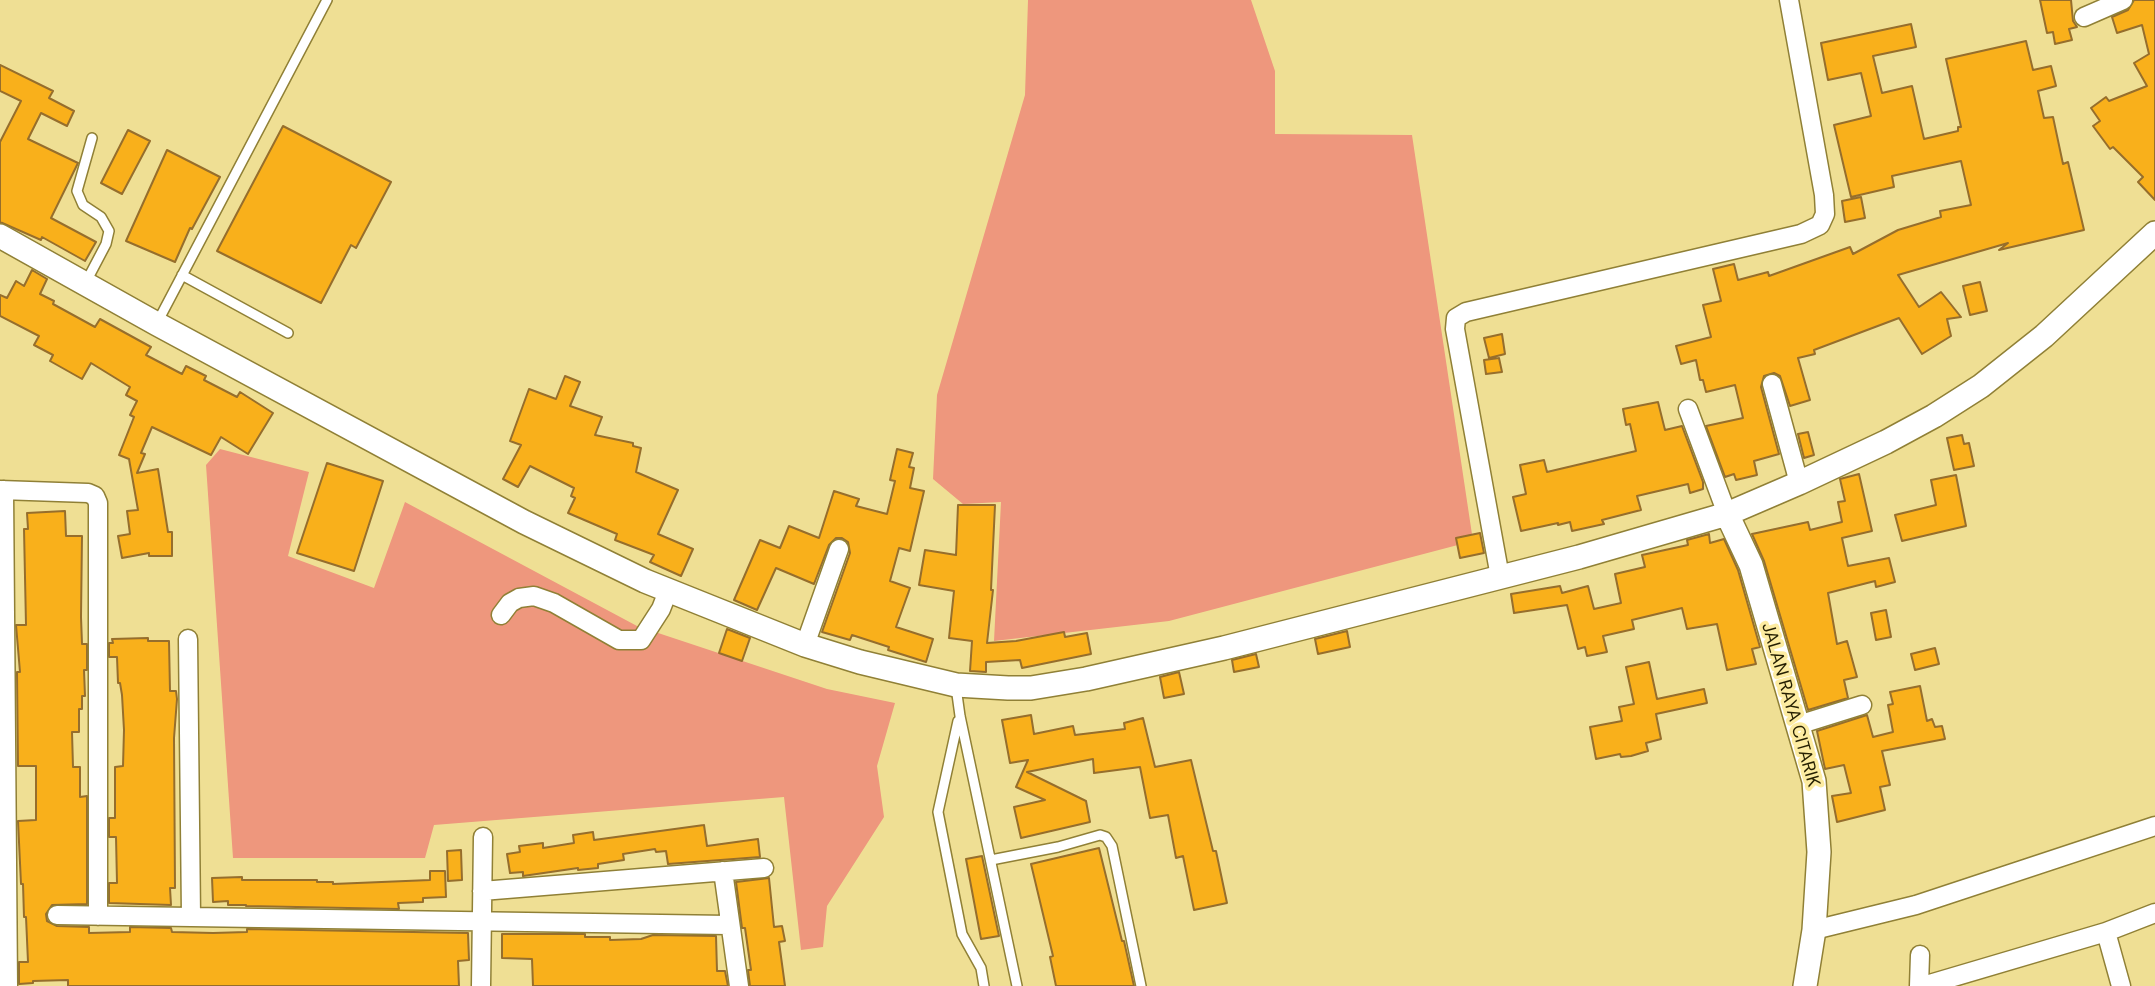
<!DOCTYPE html>
<html>
<head>
<meta charset="utf-8">
<style>
  body { margin:0 }
  canvas { display:block; background:#efdf94 }
</style>
</head>
<body>
<canvas width="2155" height="986"></canvas>
<script>
const c = document.querySelector('canvas').getContext('2d');
c.lineJoin = 'round';
function fillPath(path, color) { c.fillStyle = color; c.fill(path, 'evenodd'); }
const shape = rows => new Path2D(rows.map(r => 'M' + r).join(''));
function strokePath(path, color, width, dash) { c.strokeStyle = color; c.lineWidth = width; c.lineCap = dash ? 'butt' : 'round'; c.setLineDash(dash || []); c.stroke(path); }
function drawText(font, color, halo, rows, align = 'center') {
  c.font = font + ' "DM Sans",sans-serif'; c.lineWidth = 7; c.setLineDash([]); c.textBaseline = 'middle'; c.strokeStyle = halo; c.fillStyle = color; for (const [text, x, y, turn = 0] of rows) {
    c.save(); c.translate(x, y); c.rotate((+turn || 0) * Math.PI / 180); c.textAlign = isNaN(turn) ? turn : align; if (halo) c.strokeText(text, 0, 0); c.fillText(text, 0, 0); c.restore();
  }
}
const green = shape([
  [1028,0,1251,0,1275,71,1275,134,1412,135,1473,541,1169,621,994,641,1001,502,963,504,933,479,937,395,1025,95],
  [220,449,309,472,288,556,374,588,405,502,637,626,827,689,895,703,877,766,884,817,827,906,823,947,801,950,784,797,434,825,425,858,233,858,206,465]
]);
const building = shape([
  [2040,0,2071,0,2073,21,2077,27,2069,29,2072,40,2055,44,2053,32,2047,33,2040,0],
  [2134,0,2155,0,2155,200,2138,182,2143,177,2113,147,2110,149,2093,126,2100,121,2091,108,2106,97,2109,101,2147,86,2134,63,2149,54,2142,25,2117,33,2112,17,2128,10,2134,0],
  [1911,24,1916,47,1873,56,1882,93,1912,86,1924,139,1958,131,1958,127,1961,127,1946,59,2026,41,2033,70,2051,66,2056,86,2038,91,2044,118,2053,117,2063,164,2068,162,2084,230,1999,250,2008,243,1898,275,1919,307,1941,292,1961,317,1947,319,1951,336,1922,354,1899,318,1814,350,1815,354,1798,358,1810,400,1790,406,1780,376,1774,373,1764,376,1761,387,1779,454,1754,461,1757,475,1736,480,1734,474,1725,477,1706,426,1743,418,1735,385,1706,392,1703,380,1700,380,1696,360,1681,364,1676,346,1711,337,1703,305,1721,301,1713,269,1734,264,1738,280,1768,272,1769,276,1850,247,1853,254,1898,230,1941,217,1940,211,1971,205,1961,161,1892,176,1894,187,1851,197,1834,125,1871,116,1861,73,1828,80,1821,43,1911,24],
  [0,65,53,91,49,98,74,111,67,126,41,113,28,139,78,163,51,218,96,242,85,261,42,237,41,240,0,222,0,142,21,101,0,91,0,65],
  [283,126,391,182,356,248,351,245,321,303,217,251,283,126],
  [128,130,150,141,122,194,101,183,128,130],
  [167,150,220,177,192,229,190,228,175,262,126,241,167,150],
  [1861,197,1865,218,1845,222,1842,201,1861,197],
  [32,270,47,279,40,294,54,301,53,304,95,327,100,319,151,347,146,355,182,374,186,366,206,376,204,380,237,397,240,392,273,413,248,454,221,437,211,455,152,427,141,453,145,454,137,473,158,469,168,532,172,532,172,556,149,556,149,553,122,558,118,536,130,534,127,511,138,510,129,459,119,455,134,417,130,415,137,401,126,395,130,387,91,363,82,379,50,361,53,355,34,345,39,336,0,316,0,295,7,298,16,281,24,286,32,270],
  [1980,282,1987,311,1970,315,1963,286,1980,282],
  [1502,334,1505,354,1489,358,1484,338,1502,334],
  [1499,358,1502,372,1486,374,1484,360,1499,358],
  [565,376,580,382,570,406,602,417,595,435,633,443,633,446,641,448,636,472,678,490,658,534,693,549,681,576,650,562,654,555,615,540,617,534,568,513,575,498,571,496,574,488,530,466,518,487,503,479,521,445,510,441,529,389,556,399,565,376],
  [1658,402,1665,430,1682,426,1703,482,1703,489,1690,493,1688,484,1637,496,1641,510,1602,520,1604,524,1572,531,1570,522,1558,525,1558,523,1521,531,1513,497,1526,494,1520,465,1544,460,1547,472,1636,451,1630,424,1626,425,1623,409,1658,402],
  [1808,432,1814,455,1804,458,1798,434,1808,432],
  [1962,435,1964,444,1969,443,1974,466,1954,470,1947,438,1962,435],
  [897,449,913,453,909,467,914,468,910,488,924,491,910,551,899,548,890,581,910,588,896,627,933,639,926,662,888,650,889,647,852,635,850,640,822,632,850,553,848,542,842,538,836,538,829,545,814,584,776,568,757,610,734,600,760,540,780,548,789,526,819,538,834,491,859,499,856,506,887,514,895,481,890,480,897,449],
  [327,463,383,481,354,571,297,553,327,463],
  [1859,474,1872,531,1842,538,1848,566,1889,558,1895,582,1876,587,1875,581,1828,593,1837,644,1847,641,1857,677,1844,680,1848,698,1808,710,1764,561,1752,534,1808,522,1810,530,1842,522,1838,502,1845,501,1840,479,1859,474],
  [1956,475,1966,526,1902,541,1895,515,1936,505,1931,480,1956,475],
  [958,505,995,505,991,590,993,590,987,643,1016,641,1064,632,1065,637,1087,633,1091,654,1022,668,1020,660,986,662,986,672,970,671,972,641,949,638,954,591,919,585,925,550,956,555,958,505],
  [65,511,66,536,82,536,81,617,82,644,87,644,87,670,84,670,85,696,82,696,82,709,79,709,79,732,72,732,73,767,80,767,80,797,87,796,87,904,52,905,46,914,47,921,57,926,89,927,89,933,130,932,130,927,171,928,172,932,213,933,247,932,247,929,468,933,469,960,458,961,459,986,68,986,68,980,33,981,33,983,19,984,19,962,28,962,26,917,24,917,23,884,21,884,18,821,36,820,36,766,18,766,17,672,20,672,16,625,26,625,24,529,28,529,27,513,65,511],
  [1480,533,1484,553,1460,558,1456,538,1480,533],
  [1709,534,1710,543,1724,539,1738,570,1760,647,1752,649,1756,664,1727,670,1717,624,1687,629,1682,608,1632,620,1634,629,1603,636,1607,652,1587,656,1585,647,1578,649,1567,605,1514,613,1511,594,1560,586,1562,593,1588,586,1594,609,1621,603,1615,574,1645,567,1642,555,1688,545,1687,540,1709,534],
  [1886,610,1891,637,1876,640,1871,613,1886,610],
  [727,629,750,638,742,661,719,653,727,629],
  [1347,631,1350,647,1318,654,1315,639,1347,631],
  [148,638,148,641,169,641,170,691,176,691,177,699,174,738,175,888,170,888,171,905,109,903,109,883,117,883,116,837,109,837,109,818,115,818,115,767,123,766,124,730,122,695,120,683,118,683,117,657,109,657,109,643,113,643,112,639,148,638],
  [1935,648,1939,664,1915,670,1911,654,1935,648],
  [1256,654,1259,667,1234,672,1232,660,1256,654],
  [1649,662,1657,699,1704,689,1707,703,1656,714,1661,739,1646,743,1648,751,1631,756,1621,757,1620,754,1596,759,1590,727,1622,721,1619,707,1634,704,1626,667,1649,662],
  [1179,672,1184,694,1164,698,1160,677,1179,672],
  [1920,686,1927,721,1932,719,1935,727,1942,726,1945,739,1882,751,1890,785,1880,787,1885,810,1837,822,1832,796,1851,793,1844,765,1825,769,1817,731,1867,715,1873,737,1893,732,1888,705,1893,704,1890,692,1920,686],
  [1031,715,1034,734,1073,726,1075,735,1125,729,1124,723,1143,718,1155,767,1191,760,1213,851,1216,851,1227,903,1194,910,1183,856,1176,858,1168,815,1150,818,1140,767,1094,773,1093,759,1027,772,1086,801,1090,822,1021,838,1014,807,1045,800,1016,787,1028,760,1010,763,1002,720,1031,715],
  [704,825,707,846,758,839,760,857,668,864,666,851,656,852,655,849,623,854,624,860,598,864,598,868,578,870,578,868,523,876,523,872,510,873,507,854,520,852,519,846,543,843,543,848,574,843,573,835,593,832,594,840,704,825],
  [1099,848,1122,941,1124,941,1134,986,1056,986,1050,957,1053,956,1031,864,1099,848],
  [461,850,462,880,448,881,447,851,461,850],
  [982,856,999,936,981,939,966,859,982,856],
  [430,871,445,871,446,897,423,898,423,902,398,903,399,909,246,906,246,905,228,905,228,901,213,902,212,878,242,877,242,880,317,880,317,882,333,882,333,884,430,880,430,871],
  [769,878,774,927,782,926,785,941,779,942,785,986,750,986,748,970,751,970,745,928,742,928,736,882,769,878],
  [502,934,585,934,585,937,610,937,610,940,641,939,653,935,716,936,717,971,725,971,728,986,533,986,532,959,502,958,502,934]
]);
const service = shape([
  [182,275,288,333],
  [86,282,106,244,109,231,101,217,83,205,77,191,92,138],
  [157,323,327,0],
  [956,687,960,716,1017,986],
  [958,721,938,812,962,934,981,968,984,986],
  [991,860,1058,847,1100,835,1106,837,1112,846,1141,986]
]);
const minor = shape([
  [2084,17,2123,0],
  [1772,384,1799,483],
  [1688,409,1727,514],
  [0,490,88,493,95,496,98,503,98,916],
  [4,490,8,986],
  [1500,577,1455,329,1456,318,1466,312,1801,234,1820,225,1825,214,1824,195,1789,0],
  [501,615,510,603,519,598,534,596,554,603,619,640,641,640,661,609,668,591],
  [188,639,191,916],
  [805,645,839,549],
  [1798,725,1862,705],
  [723,871,739,986],
  [482,891,764,868],
  [57,915,728,925],
  [1814,930,1916,905,2155,826],
  [2106,932,2121,986],
  [481,986,483,837],
  [1919,986,1920,955],
  [1923,986,2106,932,2155,913]
]);
const tertiary = shape([
  [0,236,157,324,524,522,645,581,805,645,860,662,956,685,1008,688,1031,688,1086,679,1224,648,1579,557,1727,514,1799,483,1886,442,1934,416,1981,386,2044,336,2155,233],
  [1727,514,1751,565,1814,781,1819,852,1814,930,1805,986]
]);
const streetNames = [
  ["JALAN RAYA CITARIK",1790,705,74]
];
fillPath(green, '#ee977d');
fillPath(building, '#f9b01b');
strokePath(building, '#966e2c', 2);
strokePath(service, '#908036', 12);
strokePath(minor, '#908036', 21);
strokePath(tertiary, '#908036', 26);
strokePath(service, '#fff', 9);
strokePath(minor, '#fff', 18);
strokePath(tertiary, '#fff', 23);
drawText('18px', '#251f01', '#fdeca1', streetNames);
</script>
</body>
</html>
